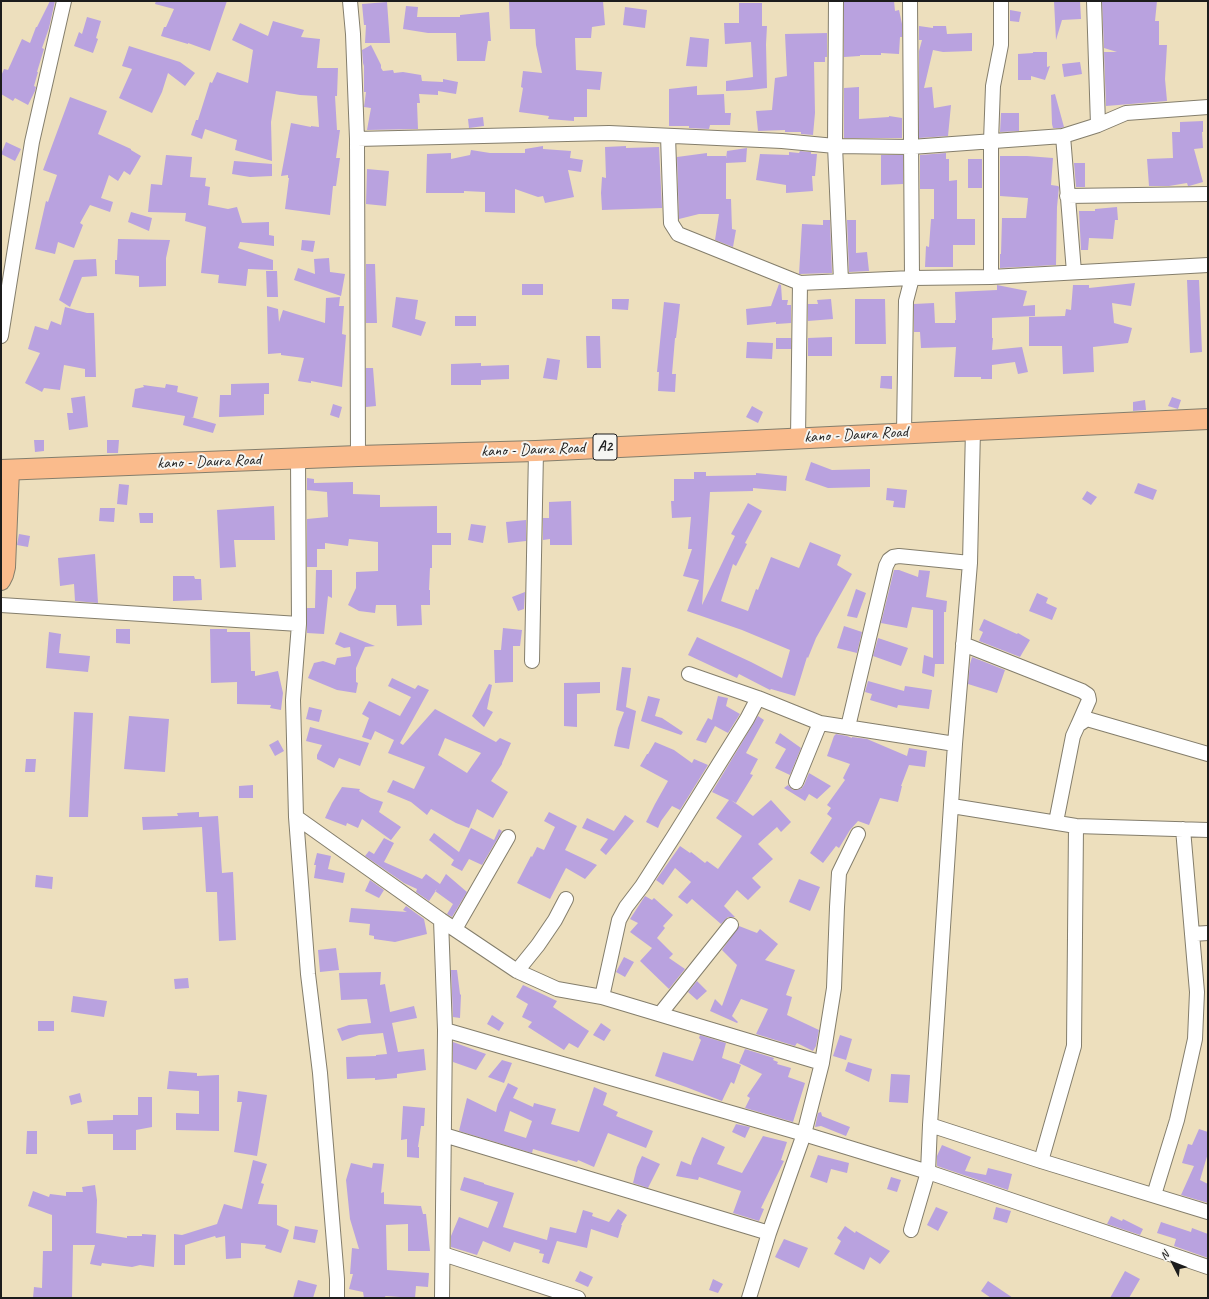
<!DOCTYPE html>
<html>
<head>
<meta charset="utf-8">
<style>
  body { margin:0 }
  #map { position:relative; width:1209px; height:1299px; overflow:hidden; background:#eddfbd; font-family:Caveat,sans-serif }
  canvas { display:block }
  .frame { position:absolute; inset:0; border:2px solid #1c1c1c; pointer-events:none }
  .north { position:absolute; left:1153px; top:1243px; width:40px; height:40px; -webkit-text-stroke:3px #f6f6f2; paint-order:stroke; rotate:312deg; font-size:11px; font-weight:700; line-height:16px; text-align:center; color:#1c1c1c }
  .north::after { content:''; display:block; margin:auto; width:14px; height:18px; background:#1c1c1c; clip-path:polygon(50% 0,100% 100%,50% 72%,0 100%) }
</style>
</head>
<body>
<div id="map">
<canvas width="1209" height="1299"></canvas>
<div class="frame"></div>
<div class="north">N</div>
</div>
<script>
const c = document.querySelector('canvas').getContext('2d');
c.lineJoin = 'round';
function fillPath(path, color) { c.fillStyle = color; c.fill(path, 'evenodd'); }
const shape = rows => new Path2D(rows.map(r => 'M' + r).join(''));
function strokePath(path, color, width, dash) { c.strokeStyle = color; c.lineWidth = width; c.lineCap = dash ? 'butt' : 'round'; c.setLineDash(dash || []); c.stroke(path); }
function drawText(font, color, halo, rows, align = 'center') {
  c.font = font + ' Caveat,sans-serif'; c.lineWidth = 4; c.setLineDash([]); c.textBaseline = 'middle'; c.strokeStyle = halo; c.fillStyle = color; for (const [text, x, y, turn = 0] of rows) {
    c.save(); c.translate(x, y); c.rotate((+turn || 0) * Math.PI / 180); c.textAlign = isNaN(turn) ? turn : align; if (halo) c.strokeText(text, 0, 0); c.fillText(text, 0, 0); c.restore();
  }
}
const building = shape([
  [50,1,55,1,49,28,42,48,44,49,37,72,38,72,34,86,36,87,35,91,28,105,15,98,13,101,1,94,1,76,4,69,8,70,22,39,30,43,36,27,37,27],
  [156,1,227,1,210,51,188,43,188,44,161,36,164,27,166,27,174,9,155,4],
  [509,1,603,1,605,25,592,27,591,38,575,38,576,70,602,72,600,90,587,89,587,117,574,117,574,121,548,119,549,116,519,112,523,88,521,87,523,71,542,73,536,45,535,29,510,29],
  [844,1,894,1,895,11,899,10,902,24,902,37,900,37,899,54,881,53,881,55,860,55,860,56,844,57],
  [1054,1,1080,1,1081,19,1062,20,1056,40],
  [1102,1,1157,1,1155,21,1159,21,1159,45,1167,45,1165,79,1167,101,1106,106,1104,52,1117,52,1104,48],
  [387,2,390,43,365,43,366,25,364,25,362,4],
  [739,3,762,3,762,26,767,26,766,44,767,88,750,90,726,91,726,81,753,77,751,42,725,44,724,23,739,23],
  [406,6,418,7,417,17,460,17,460,15,489,12,491,41,488,41,485,61,457,61,456,33,428,33,403,29],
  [625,7,647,10,645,28,623,25],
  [1010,10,1021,12,1019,22,1010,21],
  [87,17,101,21,96,38,98,39,93,53,74,46,79,32,82,34],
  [273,21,304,30,301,37,320,39,317,68,338,68,337,96,335,96,337,130,340,130,336,158,340,158,336,186,333,186,330,215,285,209,289,178,288,178,288,175,281,176,291,123,311,127,311,126,319,127,317,96,300,95,276,91,271,122,272,161,235,150,237,140,205,129,202,139,191,135,196,120,198,120,210,82,212,83,217,72,248,83,253,50,232,40,240,23,268,36],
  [919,26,933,28,933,26,946,26,947,34,972,33,972,51,943,52,933,50,924,88,932,87,934,108,951,105,948,136,919,138,919,51,922,40,919,40],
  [827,33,827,57,825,57,825,62,814,62,815,113,813,135,801,134,801,132,785,132,785,130,758,131,756,111,772,110,775,78,787,76,785,34],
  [690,37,709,39,707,67,686,66],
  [371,45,381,65,381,68,383,71,393,70,394,73,403,72,421,75,422,81,443,82,443,79,458,82,456,94,438,91,438,95,419,94,420,103,417,103,418,129,367,130,371,108,364,107,366,92,364,92,364,66,363,63,362,50],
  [129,46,180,62,195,73,185,86,168,73,162,92,152,113,119,98,132,69,122,66],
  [1033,52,1047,52,1047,67,1050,66,1045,80,1031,76,1031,80,1018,80,1018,54,1033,53],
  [1080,62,1082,74,1064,77,1062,64],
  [697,86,697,95,724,94,725,113,731,113,730,125,710,125,709,129,689,128,689,126,669,126,669,89],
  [859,87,859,119,889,117,889,116,902,118,902,138,844,138,844,88],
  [1055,94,1064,127,1061,128,1053,128,1052,124,1051,95],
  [70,97,107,111,98,134,131,149,131,150,141,156,130,175,124,171,118,181,109,175,101,198,113,202,110,212,90,205,80,223,83,225,74,248,58,242,55,254,35,249,46,201,48,202,57,175,43,170],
  [1001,113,1019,113,1019,131,1000,132],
  [483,117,484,126,469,128,468,119],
  [1203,121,1203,132,1202,132,1203,148,1194,149,1203,182,1189,186,1188,186,1187,183,1169,186,1149,186,1147,159,1173,158,1172,132,1180,132,1180,122],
  [6,142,21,149,15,161,1,154],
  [543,146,543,149,571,151,570,158,583,160,581,172,568,170,574,197,545,203,543,196,538,197,515,189,515,213,485,212,485,192,464,191,464,193,426,193,427,154,451,153,451,159,470,155,471,150,490,153,525,153,525,149],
  [626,146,626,148,659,147,662,208,602,210,601,193,602,177,606,178,605,147],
  [747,148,746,162,726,163,726,199,731,199,732,229,736,230,733,247,715,240,719,214,699,214,679,219,677,157,707,153,707,156,726,156,726,159,727,151],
  [800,151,811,152,811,154,817,154,815,176,812,176,813,191,786,193,786,185,756,180,760,154,789,155,789,152,799,153],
  [946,153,946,159,949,159,949,181,957,180,957,219,975,219,975,245,953,245,953,267,925,267,926,246,929,247,931,219,934,219,934,189,920,189,920,155],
  [166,155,192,157,190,177,206,178,205,186,210,187,208,205,228,209,237,207,242,223,269,222,269,235,274,236,274,246,240,242,238,248,273,260,273,270,248,269,246,286,218,283,219,275,201,273,206,227,185,221,186,213,148,212,151,184,162,185],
  [881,155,903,155,903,184,881,185],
  [1000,156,1027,156,1053,158,1051,185,1058,186,1059,187,1057,207,1056,265,1000,268,1000,254,1001,254,1002,218,1026,218,1028,198,1000,196],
  [968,159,982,159,982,188,968,188],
  [234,161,272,164,272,176,250,177,232,174],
  [1074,163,1085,163,1085,187,1076,187],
  [367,169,389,171,386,206,366,204],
  [1117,207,1118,220,1115,220,1113,239,1089,238,1088,250,1081,250,1079,211,1095,211,1095,209],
  [131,212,152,218,149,231,128,222],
  [823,220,830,220,832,273,799,274,802,224,823,225],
  [847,220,856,220,856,253,867,252,869,271,849,272],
  [118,239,170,240,166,258,166,286,139,287,139,276,115,274,115,260,117,260],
  [302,240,315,241,313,252,301,250],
  [329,258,330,272,345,274,341,296,294,280,298,268,315,274,314,259],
  [96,259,97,276,82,277,70,307,59,300,74,260],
  [366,264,375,264,377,323,366,323],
  [266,271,277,271,278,297,267,297],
  [1187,280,1199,280,1202,352,1190,353],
  [1135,283,1131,306,1112,303,1114,323,1132,328,1128,343,1093,347,1094,372,1063,374,1062,346,1029,346,1029,317,1065,316,1066,309,1071,310,1073,285,1089,285,1089,288],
  [522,284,543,284,543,295,522,295],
  [779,284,781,285,782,300,788,300,787,305,791,305,791,323,776,324,776,322,747,325,746,309,771,306],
  [997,285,1027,291,1023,306,1035,305,1035,316,992,318,992,338,993,338,992,350,1022,347,1028,372,1018,374,1015,362,992,365,992,379,981,379,981,377,954,377,956,347,921,348,920,332,914,332,914,304,934,303,935,323,955,323,955,320,956,320,955,292,997,290],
  [340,297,339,306,344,306,342,334,346,335,342,387,311,381,311,383,298,381,304,358,281,355,281,353,268,354,267,306,278,309,279,322,283,310,325,323,326,298],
  [396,297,418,300,415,319,426,322,421,336,392,327],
  [612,299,629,299,628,310,612,309],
  [831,299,833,319,808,321,808,304,818,304,817,300],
  [855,299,885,299,886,344,855,344],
  [664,302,680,304,676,338,675,338,672,374,676,374,675,392,658,391,659,372,657,372],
  [65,307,87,313,94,313,96,377,85,377,85,369,64,365,60,390,44,388,42,392,25,383,40,353,28,349,35,326,48,330,51,321,61,325],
  [455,316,476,316,476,326,455,326],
  [586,336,600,336,601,368,587,368],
  [832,337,832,356,808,356,808,338],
  [776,338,791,338,791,349,776,349],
  [747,342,773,343,772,359,746,358],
  [547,358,560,360,557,380,543,378],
  [481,363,481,366,509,365,509,379,481,380,481,385,451,385,451,364],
  [366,368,373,368,376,406,366,407],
  [881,376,892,376,892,389,880,388],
  [269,383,269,394,264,394,264,415,219,417,220,395,231,395,231,384],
  [166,384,178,386,177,392,198,397,193,418,191,417,216,424,213,433,183,425,185,416,132,407,135,389,144,387,143,385,165,388],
  [85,396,88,427,69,430,67,413,73,413,71,398],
  [1172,397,1181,400,1178,409,1168,406],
  [1145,400,1146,410,1133,411,1133,402],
  [333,404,342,407,339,418,330,415],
  [752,406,763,412,758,423,746,417],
  [34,440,44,440,44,451,35,452],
  [107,440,119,440,118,453,107,453],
  [811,462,832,470,870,469,870,487,828,488,805,480],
  [694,472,706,472,706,476,756,475,756,473,787,476,786,491,753,488,753,491,710,492,702,605,735,536,731,534,748,503,762,511,745,543,747,544,736,566,733,564,721,601,748,611,756,589,758,590,771,557,799,568,810,542,841,555,837,565,852,574,816,638,808,658,807,657,795,696,771,689,770,690,739,674,737,678,688,655,697,637,751,662,782,678,790,650,742,630,687,611,699,580,683,576,692,549,688,549,691,517,672,518,671,501,674,501,674,479,694,479],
  [307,478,314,479,314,483,353,482,353,494,380,495,380,507,437,506,437,533,451,533,451,545,432,545,432,568,430,568,429,590,430,590,430,605,421,605,422,625,397,626,396,605,376,605,375,613,359,611,348,605,356,588,356,572,378,571,378,542,349,539,348,546,325,543,325,549,317,549,317,567,307,567,307,519,328,517,327,492,307,490],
  [1138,483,1157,490,1153,500,1134,493],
  [119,484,129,485,127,505,117,504],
  [887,488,907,490,905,508,893,507,894,501,886,500],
  [1087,491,1097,497,1091,505,1082,499],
  [571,501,572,545,550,545,550,539,543,540,543,518,549,518,549,502],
  [274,506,275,540,234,540,236,567,220,568,217,510],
  [100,508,115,508,114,522,99,521],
  [139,513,153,513,153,523,140,523],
  [526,520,526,541,508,543,506,522],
  [471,524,486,526,483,543,468,540],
  [19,534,30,536,28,547,17,545],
  [95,554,98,603,75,601,74,584,60,586,58,558],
  [316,570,332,570,332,598,328,596,324,634,307,633,307,608,315,608],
  [894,570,899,570,918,577,919,570,930,571,926,597,947,601,946,612,944,612,944,664,935,664,934,677,922,673,924,655,933,658,933,610,912,607,907,628,881,623],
  [173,576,194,576,195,579,201,579,202,600,173,601],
  [856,589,866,593,857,618,847,616],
  [525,592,524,609,518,611,512,597],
  [1037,593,1048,598,1046,603,1057,608,1052,620,1029,611],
  [984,619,1017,634,1018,633,1030,640,1020,657,979,641,983,632,979,630],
  [844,626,862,632,857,653,837,648],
  [503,628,522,630,520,646,513,646,513,682,495,683,494,650,501,650],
  [116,629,130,629,130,644,116,643],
  [210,629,227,629,227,632,250,632,251,671,255,671,255,676,278,671,283,693,281,710,270,708,271,705,237,704,237,682,211,683],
  [49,632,61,634,59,653,90,656,88,672,46,668],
  [340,632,375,646,365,647,356,668,356,682,358,683,356,693,337,690,308,678,314,663,323,661,335,665,337,658,351,656,350,647,344,648,335,644],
  [878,638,908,648,901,666,873,656],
  [972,657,1005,670,997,693,968,684,970,664],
  [622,667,631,668,626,707,636,711,629,749,614,746,618,728,624,712,616,710],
  [392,678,415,689,418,685,429,690,400,743,403,745,435,709,496,742,500,738,511,743,502,763,502,764,491,781,508,792,493,818,477,809,469,828,456,823,431,809,427,815,411,802,387,792,393,780,414,789,425,767,388,753,394,740,375,731,371,740,362,737,369,718,362,714,369,701,400,716,411,697,388,686],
  [445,738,481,753,467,773,438,755],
  [868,681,904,691,905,686,932,690,929,709,898,705,897,708,870,700,872,694,865,692],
  [600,682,600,693,577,694,577,727,564,726,564,683],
  [489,684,492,685,487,709,493,712,484,727,472,716],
  [648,696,660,699,655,716,662,718,683,732,681,735,641,721],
  [718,696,728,698,726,706,740,714,728,733,715,726,706,743,696,740,708,718,712,720],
  [309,707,322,710,319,722,306,719],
  [74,712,93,713,88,817,69,817],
  [129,716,169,719,165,772,124,769],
  [758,716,764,720,746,753,758,759,750,774,753,775,736,803,731,800,753,816,771,800,791,822,781,832,777,827,758,844,773,859,752,878,761,887,748,900,737,890,724,906,735,917,728,917,721,924,692,899,687,904,678,897,691,882,675,868,663,885,656,880,680,846,690,853,691,852,705,863,707,861,718,869,742,836,716,818,729,800,712,792],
  [310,727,369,743,360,766,339,758,334,768,317,759,317,755,322,745,306,741],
  [780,733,801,748,790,775,775,768,786,749,775,743],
  [836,734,847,736,852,738,852,737,867,739,907,756,909,748,927,751,925,767,909,765,901,786,902,786,898,802,880,798,869,825,858,821,850,830,839,848,836,846,823,863,810,853,832,818,827,814,831,808,827,805,845,780,843,778,850,764,827,756,834,736],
  [278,740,284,751,275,756,269,745],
  [655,742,674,750,692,763,694,759,708,765,680,810,672,806,661,821,658,828,646,822,655,804,668,781,640,766,647,754,648,754],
  [26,759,36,759,35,772,25,772],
  [809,773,831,786,817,799,809,794,805,801,784,788,788,785,793,790,801,789,804,785],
  [253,785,253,798,239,798,239,786],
  [342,787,360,789,359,791,371,798,383,802,379,812,401,827,391,840,362,819,358,828,347,823,346,826,325,818,332,803],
  [199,812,199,817,218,816,222,873,233,872,236,940,219,941,217,892,206,892,202,827,143,830,142,817,178,816,177,813],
  [549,812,577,826,565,850,597,865,585,879,566,868,550,899,517,883,531,856,532,857,537,847,544,850,555,827,544,821],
  [625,815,634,821,606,855,600,850,608,839,582,828,587,818,614,831],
  [471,828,494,840,499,829,502,831,482,865,469,859,462,871,451,865,454,860,429,840,434,833,459,852],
  [384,838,394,843,384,862,422,879,426,874,440,884,446,874,467,892,452,917,447,914,453,904,435,891,437,889,429,901,416,892,417,889,404,883,365,856,369,851,374,854],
  [317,853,331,856,328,869,345,873,343,883,314,878,316,865,314,865],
  [36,875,53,877,52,889,35,887],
  [799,879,820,887,810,911,789,902],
  [370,880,384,890,379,898,365,891],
  [645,896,652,900,654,898,673,915,663,926,665,928,657,938,673,954,669,958,685,969,669,989,640,961,652,948,630,932,638,923,630,919],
  [406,906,424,919,427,934,395,942,374,939,374,936,369,935,370,924,349,922,351,908,407,912,403,910],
  [739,926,757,933,760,929,778,944,765,960,795,970,786,995,792,997,787,1015,819,1030,816,1046,813,1051,797,1043,795,1046,756,1034,768,1009,741,999,732,1016,738,1022,737,1023,710,1011,715,999,722,1006,737,965,722,950],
  [336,948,339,970,320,972,318,950],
  [624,957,634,962,625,977,616,972],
  [451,970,457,970,460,994,461,995,460,1018,453,1017],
  [381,972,380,985,385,984,390,1012,414,1006,417,1018,392,1023,398,1052,424,1049,426,1070,397,1074,397,1078,375,1080,375,1078,347,1079,346,1057,376,1056,376,1055,387,1054,383,1033,359,1035,342,1041,337,1029,349,1025,371,1023,367,999,341,1000,339,973],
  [188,978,189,988,175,989,174,979],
  [697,981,707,991,697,1000,688,992],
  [523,985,557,1001,553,1007,589,1031,578,1048,569,1043,564,1050,528,1027,532,1022,522,1017,528,1004,516,997],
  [73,996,107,1001,104,1017,71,1012],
  [492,1015,504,1023,499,1031,487,1024],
  [38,1021,54,1021,54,1031,38,1031],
  [601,1023,611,1030,604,1041,593,1035],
  [700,1035,726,1043,722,1058,741,1065,734,1084,731,1082,722,1101,686,1087,655,1076,663,1052,693,1061,701,1040,699,1038],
  [840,1035,852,1039,846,1060,833,1056],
  [453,1042,486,1054,476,1070,453,1062],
  [745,1049,774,1058,773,1060,778,1062,777,1064,791,1068,788,1077,805,1083,793,1122,745,1108,750,1098,747,1096,762,1074,739,1063],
  [502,1060,512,1063,504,1083,488,1077],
  [848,1062,872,1069,869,1082,845,1071],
  [169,1071,197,1073,197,1076,219,1075,219,1131,176,1130,176,1113,199,1114,199,1091,167,1089],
  [891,1074,910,1075,908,1103,889,1102],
  [508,1083,518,1088,513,1098,533,1107,534,1103,556,1109,551,1124,579,1132,594,1087,607,1093,603,1105,618,1112,616,1116,653,1131,646,1148,608,1133,594,1167,578,1160,577,1162,533,1149,532,1153,459,1131,467,1098,496,1112,498,1104],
  [510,1111,532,1121,526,1138,504,1131],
  [238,1091,267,1095,257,1156,234,1152,242,1102,237,1102],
  [80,1093,82,1102,71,1105,69,1096],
  [138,1097,152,1097,152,1127,136,1130,136,1150,113,1150,113,1134,88,1134,87,1121,113,1120,113,1115,138,1115],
  [403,1106,425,1108,424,1126,421,1126,418,1147,419,1147,419,1158,407,1157,407,1139,401,1140],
  [821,1112,822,1116,850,1127,846,1136,821,1126,815,1127,818,1113],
  [736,1124,750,1127,745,1138,732,1132],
  [1199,1129,1208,1132,1208,1153,1200,1180,1208,1184,1208,1203,1181,1195,1194,1166,1182,1163,1188,1144,1192,1145],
  [27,1131,37,1131,37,1154,26,1154],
  [763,1136,787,1142,781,1160,784,1161,761,1208,764,1209,759,1221,733,1213,741,1191,699,1177,698,1180,676,1176,681,1161,691,1165,693,1158,702,1137,725,1147,717,1164,742,1173],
  [942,1145,971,1157,965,1171,986,1175,988,1168,1012,1174,1008,1190,937,1166,937,1156],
  [818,1155,849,1163,847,1173,831,1169,827,1183,810,1177],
  [642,1156,660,1164,648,1188,633,1183,637,1167],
  [253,1160,267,1164,261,1183,264,1184,258,1204,277,1205,277,1225,289,1230,281,1253,265,1248,266,1245,241,1243,241,1258,226,1259,225,1236,216,1238,215,1236,185,1245,185,1265,174,1265,174,1234,182,1235,217,1224,224,1204,242,1209],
  [351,1163,372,1168,373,1163,384,1164,381,1193,384,1192,384,1204,421,1206,423,1214,426,1214,430,1251,408,1251,408,1224,386,1225,387,1270,429,1273,428,1287,416,1286,415,1298,385,1296,386,1298,364,1298,363,1292,349,1289,353,1274,350,1274,352,1248,359,1249,350,1219,346,1180],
  [464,1177,484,1183,484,1184,514,1193,503,1227,547,1240,550,1227,576,1233,583,1210,593,1213,592,1216,609,1222,618,1209,627,1215,621,1225,622,1225,618,1238,591,1229,587,1248,557,1241,549,1264,542,1262,544,1254,539,1253,540,1250,514,1242,510,1252,483,1241,477,1255,451,1247,451,1236,459,1217,488,1228,498,1202,460,1190],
  [891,1177,901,1180,897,1192,887,1189],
  [95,1185,97,1200,96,1233,127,1238,127,1236,142,1236,142,1234,156,1235,154,1267,140,1265,132,1267,102,1263,101,1266,90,1264,95,1245,73,1245,72,1298,33,1298,34,1287,42,1288,43,1251,52,1251,52,1215,28,1206,33,1191,49,1197,50,1194,66,1196,66,1192,83,1192,82,1187],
  [936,1207,948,1212,938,1231,927,1225],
  [996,1207,1011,1211,1007,1223,993,1219],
  [1111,1216,1122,1221,1123,1219,1143,1229,1140,1235,1107,1224],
  [1161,1222,1191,1232,1192,1228,1208,1234,1208,1258,1174,1246,1176,1239,1157,1233],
  [295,1226,318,1230,315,1243,293,1239],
  [845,1226,855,1233,856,1231,890,1251,880,1264,870,1257,864,1270,834,1254,841,1241,837,1238],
  [784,1239,808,1248,799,1268,775,1257],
  [580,1271,593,1277,588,1287,575,1281],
  [1125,1271,1140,1279,1129,1298,1110,1298],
  [713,1279,723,1284,718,1293,709,1290],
  [298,1280,317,1285,313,1298,293,1298],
  [988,1281,1013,1298,991,1298,981,1291]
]);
const minor = shape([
  [350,1,353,34,357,139,358,456],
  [836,1,835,146,841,281],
  [1094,1,1098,125],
  [668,136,671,223,678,234,800,283,912,278,991,277,1208,265],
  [1063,136,1074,272],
  [357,139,609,133,782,141,835,146,911,147,1063,136,1098,125,1126,113,1208,107],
  [1067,196,1208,194],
  [991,277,991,141,993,86,1001,45,1001,1],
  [1,336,32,142,64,1],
  [904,433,906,301,912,278,910,1],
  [798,438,800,283],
  [298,458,299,624,293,700,296,817,308,974,320,1073,337,1279,337,1298],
  [1,605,299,624],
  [963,644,1082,691,1088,695,1089,700,1078,725],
  [532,661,536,451],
  [689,674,758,698,820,723,955,744],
  [848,727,886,566,889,560,893,557,899,556,970,563],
  [796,782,820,723],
  [952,806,1076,826,1208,830],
  [296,817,441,920,517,971,557,989,602,997,822,1063],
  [1056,822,1073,736,1078,725,1087,719,1208,754],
  [858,834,839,873,837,907,834,988,822,1063,804,1134,928,1172,1208,1267],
  [441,920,445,1030,442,1298],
  [455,929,508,837],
  [1192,934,1208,933],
  [517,971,538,945,555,920,566,899],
  [602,997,619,920,626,907,642,886,674,836,747,719,758,698],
  [660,1014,731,925],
  [445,1030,804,1134,769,1233,749,1298],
  [930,1125,1041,1161,1208,1212],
  [444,1135,769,1233],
  [1041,1161,1074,1046,1076,826],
  [1154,1195,1177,1120,1195,1039,1197,992,1183,829],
  [911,1230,928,1172,930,1125,955,744,970,563,973,429],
  [443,1254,578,1298]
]);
const major = shape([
  [1,581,4,575,6,567,10,470]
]);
const highway = shape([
  [1,470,358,456,536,451,1208,419]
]);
const shields = [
  [605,447,24]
];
const shieldNames = [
  ["A2",605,447]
];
const streetNames = [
  ["kano - Daura Road",856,435,-3],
  ["kano - Daura Road",533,450,-2],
  ["kano - Daura Road",209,462,-2]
];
fillPath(building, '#b9a2df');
strokePath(minor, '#847e6c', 16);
strokePath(major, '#847e6c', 20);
strokePath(highway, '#847e6c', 22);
strokePath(minor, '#fff', 14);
strokePath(major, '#fabb8c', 18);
strokePath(highway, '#fabb8c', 20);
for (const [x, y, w] of shields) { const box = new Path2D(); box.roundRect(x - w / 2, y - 13, w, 26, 3); c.fillStyle = '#f6f6f2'; c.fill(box); strokePath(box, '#1c1c1c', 1); }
drawText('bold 15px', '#1c1c1c', null, shieldNames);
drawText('16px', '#1c1c1c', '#f6f6f2', streetNames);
</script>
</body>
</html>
